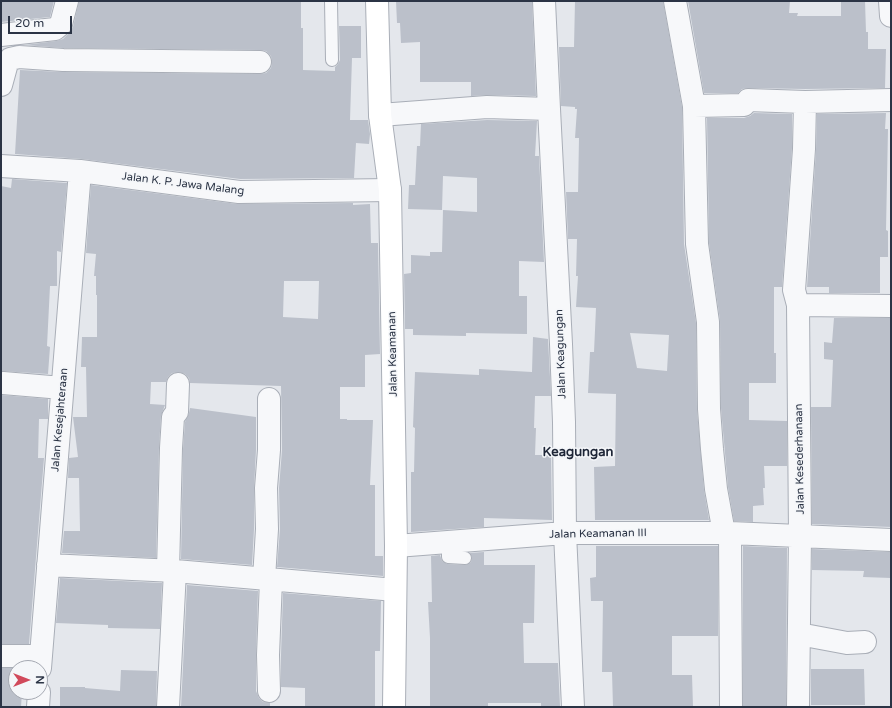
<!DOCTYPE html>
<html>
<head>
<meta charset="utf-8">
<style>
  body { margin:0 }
  #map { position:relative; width:892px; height:708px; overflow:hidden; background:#e4e7ec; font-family:"Varela Round",sans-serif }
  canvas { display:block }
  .frame { position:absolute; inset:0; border:2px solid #2b3445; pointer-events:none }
  .north { position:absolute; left:8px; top:660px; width:40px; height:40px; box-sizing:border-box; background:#f4f6f9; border:1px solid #a4a8b1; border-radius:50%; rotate:90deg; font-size:11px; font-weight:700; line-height:16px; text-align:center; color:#2b3445 }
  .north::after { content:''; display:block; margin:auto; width:14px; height:18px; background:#d1495b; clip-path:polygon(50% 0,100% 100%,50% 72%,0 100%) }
  .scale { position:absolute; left:8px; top:16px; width:64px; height:18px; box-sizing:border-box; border:2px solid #2b3445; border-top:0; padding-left:5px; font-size:12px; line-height:14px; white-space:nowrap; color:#2b3445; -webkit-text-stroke:3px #f4f6f9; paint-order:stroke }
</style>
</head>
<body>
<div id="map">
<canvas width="892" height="708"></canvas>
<div class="frame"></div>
<div class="north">N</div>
<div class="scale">20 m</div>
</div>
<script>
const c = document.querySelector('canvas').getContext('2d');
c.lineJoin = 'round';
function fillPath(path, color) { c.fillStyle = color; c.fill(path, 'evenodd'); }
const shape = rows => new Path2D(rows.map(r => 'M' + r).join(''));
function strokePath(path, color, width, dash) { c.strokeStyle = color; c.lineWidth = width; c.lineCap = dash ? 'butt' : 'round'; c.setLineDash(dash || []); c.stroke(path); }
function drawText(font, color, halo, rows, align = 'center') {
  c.font = font + ' "Varela Round",sans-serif'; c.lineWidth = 3; c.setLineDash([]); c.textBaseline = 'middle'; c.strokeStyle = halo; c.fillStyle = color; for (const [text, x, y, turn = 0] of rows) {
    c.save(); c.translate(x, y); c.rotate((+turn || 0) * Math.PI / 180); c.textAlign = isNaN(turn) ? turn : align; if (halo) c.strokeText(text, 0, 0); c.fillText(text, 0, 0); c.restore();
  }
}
const building = shape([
  [1,1,54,1,50,17,1,22],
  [79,1,301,2,301,28,303,28,303,70,335,71,335,67,338,64,340,60,339,26,361,26,361,58,352,58,350,120,368,120,370,134,369,144,356,143,354,178,240,179,82,159,15,154,20,70,63,72,260,74,266,73,271,68,272,62,271,56,266,51,260,50,63,48,25,45,56,41,63,39,69,33,73,27],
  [396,1,532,1,536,96,487,95,471,96,471,82,420,82,420,42,401,43,400,23,397,23],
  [575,1,663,1,682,107,684,244,696,323,697,410,704,490,709,520,595,520,594,467,615,466,616,394,588,393,590,352,594,352,596,308,576,307,578,276,576,276,577,239,568,239,566,192,578,192,579,138,575,138,577,109,575,109,575,107,561,106,559,47,574,47],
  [630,333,669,335,667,371,637,368],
  [688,1,790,1,789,13,798,13,797,16,841,16,841,1,865,1,866,32,868,32,868,49,886,49,885,88,805,89,748,88,742,89,738,93,704,93],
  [754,113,792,114,792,148,782,287,774,287,774,353,776,353,776,383,749,383,749,420,787,421,787,466,764,466,765,488,763,488,764,505,753,506,753,522,734,521,728,487,721,408,720,320,709,243,707,118,744,118,750,116],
  [886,113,885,129,888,129,886,230,888,231,888,257,880,257,880,293,829,293,829,287,807,287,816,150,817,114],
  [487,120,537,121,535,156,539,156,544,262,519,261,519,296,527,296,527,334,466,333,466,336,413,335,413,329,405,329,404,274,411,273,411,255,430,256,430,252,442,252,443,210,477,212,477,178,443,176,442,210,408,209,409,185,415,185,417,146,420,146,421,124],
  [12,179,67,183,61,252,57,251,57,286,50,286,47,346,50,347,48,374,1,371,1,186,11,188],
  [91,185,237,204,353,203,353,205,370,204,371,243,378,243,380,354,365,355,365,387,340,387,340,419,347,419,347,420,373,420,370,485,375,485,375,556,383,556,383,576,277,567,280,529,279,488,282,450,281,386,190,383,189,378,185,374,179,372,172,373,168,377,166,382,151,382,150,404,165,405,161,416,159,447,156,558,62,553,64,531,80,531,79,478,68,478,69,458,78,457,73,417,87,417,86,367,81,367,82,337,97,337,97,295,96,295,96,276,94,276,96,254,86,253],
  [284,281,319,281,318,319,283,317],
  [834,318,891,318,891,527,812,524,811,407,831,407,833,360,824,359,824,342,832,343],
  [533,337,548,339,551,396,535,396,534,428,536,428,535,455,551,455,552,520,484,518,484,527,411,532,411,472,414,472,415,428,413,427,415,372,479,375,479,369,532,372],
  [1,395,48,399,48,419,39,419,38,458,44,458,29,644,1,644],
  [190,408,256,417,256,450,254,488,254,529,252,565,181,559,183,449,185,422,189,413],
  [596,546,718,546,718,636,672,636,672,675,692,675,693,707,613,707,612,672,602,672,603,601,591,601,590,578,596,577],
  [743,546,787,548,786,707,743,707],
  [812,549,891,552,891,578,863,577,864,571,812,570],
  [484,552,484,565,535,565,534,623,523,623,524,663,558,663,560,706,541,706,541,703,488,703,488,707,430,707,430,638,428,602,432,602,431,556,440,555,442,561,447,564,465,565,471,562,472,558,470,553],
  [60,578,162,583,160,629,108,628,108,625,56,623],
  [187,585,258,591,256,654,256,691,259,698,263,702,270,703,270,707,181,707],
  [283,593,381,601,380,651,375,651,375,707,305,707,305,688,281,687,281,655],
  [1,668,16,668,16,692,22,692,21,707,1,707],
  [811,669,864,669,865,705,811,705],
  [121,670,157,671,156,707,60,707,60,687,85,687,85,688,120,691]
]);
const lane = shape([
  [331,1,332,60],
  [448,542,448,557,465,558]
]);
const street = shape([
  [544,1,549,109,561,344,564,422,565,533,573,707],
  [675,1,694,106,697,244,708,322,709,409,712,449,716,489,724,533],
  [890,1,891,16],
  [1,35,55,29,61,24,67,1],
  [1,85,7,63,10,59,19,57,63,60,260,62],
  [694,106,744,105,748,100,805,102,891,100],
  [380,115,487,107,549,109],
  [1,166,80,171,239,192,390,190],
  [798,305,891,306],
  [3,383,62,388],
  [730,533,731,707],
  [396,546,565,533,730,533,891,540],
  [48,565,175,571,395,590],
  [168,571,171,448,173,417,177,412,178,384],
  [264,579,267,529,266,488,269,450,269,399],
  [799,634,847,643,865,642],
  [1,656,41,656],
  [40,668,80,171],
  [269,691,268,655,271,580],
  [38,707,39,692],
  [168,707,175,571],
  [798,707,800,535,798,305,794,290,804,149,805,102]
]);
const secondary = shape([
  [377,1,380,115,390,190,396,546,394,707]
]);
const streetNames = [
  ["Jalan K. P. Jawa Malang",183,184,7],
  ["Jalan Keamanan",393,354,-91],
  ["Jalan Keagungan",561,354,-92],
  ["Jalan Kesejahteraan",60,420,-85],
  ["Jalan Kesederhanaan",800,459,-91],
  ["Jalan Keamanan III",598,534,-1]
];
const quarterNames = [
  ["Keagungan",578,453]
];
fillPath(building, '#bbc0ca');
strokePath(lane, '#a9aeb7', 14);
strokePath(street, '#a9aeb7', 24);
strokePath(secondary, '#a9aeb7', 24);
strokePath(lane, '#f7f8fa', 12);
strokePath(street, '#f7f8fa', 22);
strokePath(secondary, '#fff', 22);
drawText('11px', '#2b3445', '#f4f6f9', streetNames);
drawText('bold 13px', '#1d2536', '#f4f6f9', quarterNames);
</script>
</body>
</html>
